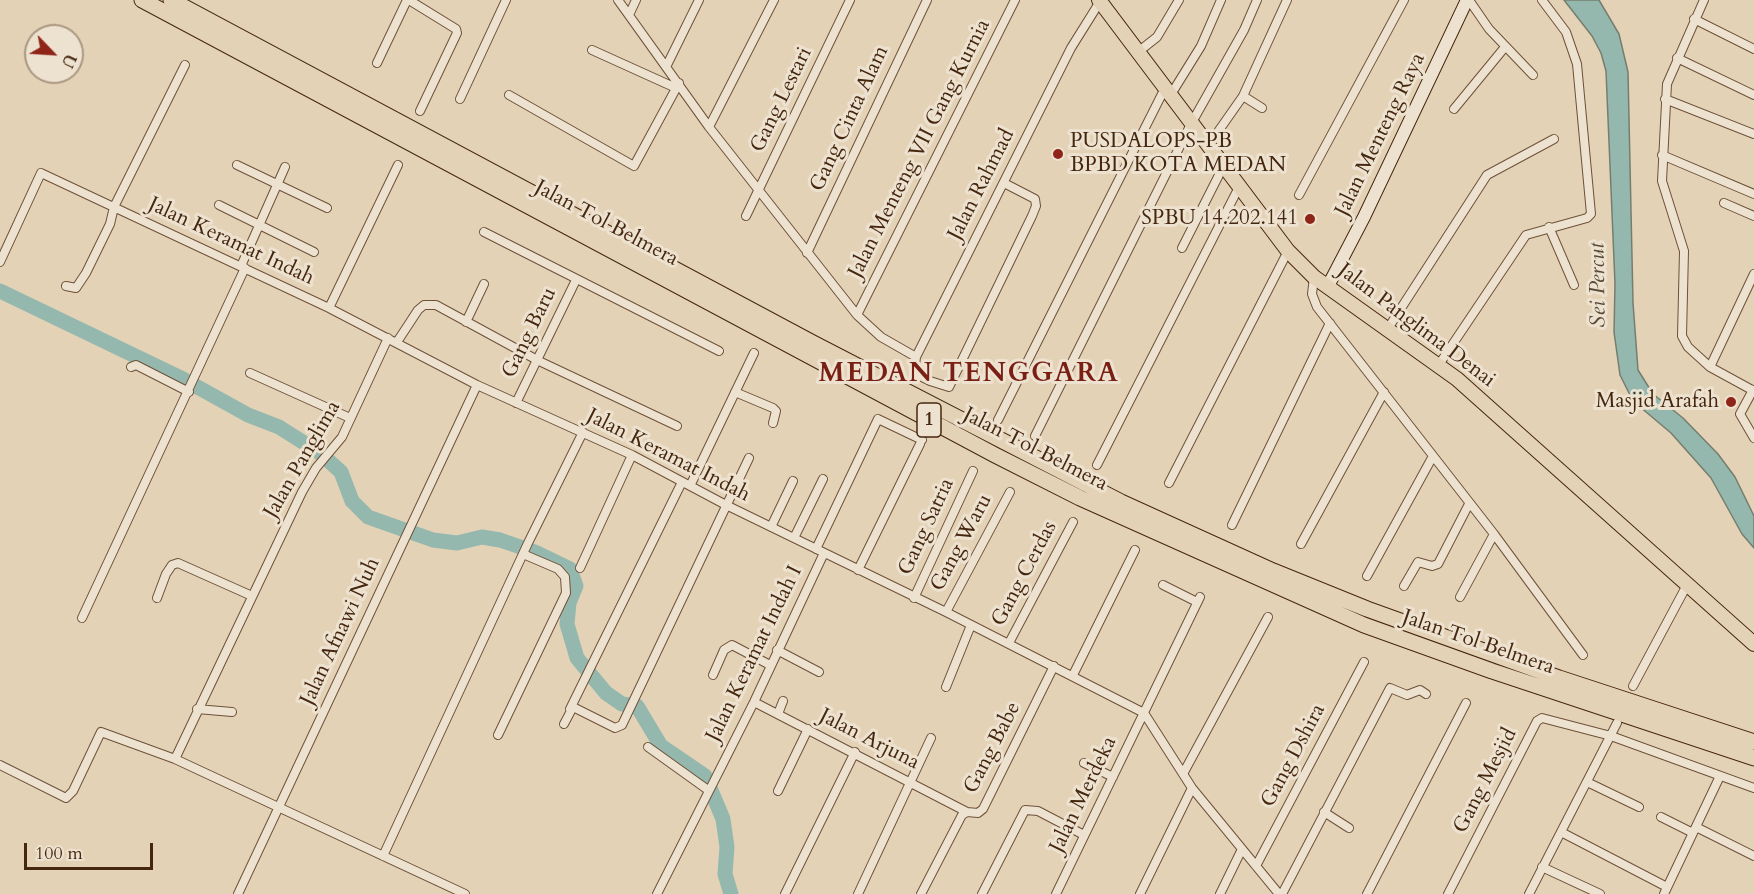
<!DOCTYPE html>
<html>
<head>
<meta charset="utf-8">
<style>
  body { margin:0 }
  #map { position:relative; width:1754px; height:894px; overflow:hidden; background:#e4d2b7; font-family:Cardo,serif }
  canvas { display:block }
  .north { position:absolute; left:24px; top:24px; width:60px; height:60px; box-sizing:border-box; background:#ede2d0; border:2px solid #aa9782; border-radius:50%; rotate:115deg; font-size:16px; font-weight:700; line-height:24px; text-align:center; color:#45260e }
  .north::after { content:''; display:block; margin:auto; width:21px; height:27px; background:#8f2418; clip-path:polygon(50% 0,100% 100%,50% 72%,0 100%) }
  .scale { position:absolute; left:24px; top:843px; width:129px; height:27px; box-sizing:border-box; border:3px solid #45260e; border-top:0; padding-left:8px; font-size:18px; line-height:21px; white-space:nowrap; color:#45260e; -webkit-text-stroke:4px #ede2d0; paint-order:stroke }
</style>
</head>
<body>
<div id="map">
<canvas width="1754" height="894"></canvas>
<div class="north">U</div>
<div class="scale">100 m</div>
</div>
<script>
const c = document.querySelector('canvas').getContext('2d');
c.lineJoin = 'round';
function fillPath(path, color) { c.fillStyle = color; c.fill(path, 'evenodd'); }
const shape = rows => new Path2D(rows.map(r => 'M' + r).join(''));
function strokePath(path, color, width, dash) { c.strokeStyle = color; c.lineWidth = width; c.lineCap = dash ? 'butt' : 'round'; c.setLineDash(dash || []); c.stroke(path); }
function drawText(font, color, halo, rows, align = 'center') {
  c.font = font + ' Cardo,serif'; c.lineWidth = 6; c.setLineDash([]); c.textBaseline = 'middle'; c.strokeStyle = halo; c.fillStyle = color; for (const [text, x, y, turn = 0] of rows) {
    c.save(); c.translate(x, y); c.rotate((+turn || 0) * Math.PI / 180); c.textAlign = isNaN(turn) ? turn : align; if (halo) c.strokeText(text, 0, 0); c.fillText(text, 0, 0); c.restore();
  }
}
const water = shape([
  [1564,0,1599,0,1619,34,1628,72,1633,303,1638,370,1653,394,1683,418,1718,454,1735,477,1754,516,1754,548,1742,534,1711,478,1671,433,1633,401,1620,375,1614,332,1615,284,1606,71,1601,53,1592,36,1564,0]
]);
const river = shape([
  [0,291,183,379,248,415,279,427,320,453,341,472,352,501,368,517,433,540,457,543,482,537,500,540,535,552,570,569,576,586,569,603,567,624,577,658,606,693,622,704,637,706,661,746,705,776,723,819,727,847,725,874,731,894]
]);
const street = shape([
  [409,0,456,29,457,33,420,111],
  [618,0,709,127,857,315,881,337,916,357],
  [1469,0,1489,29,1533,75],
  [1704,0,1667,84,1662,181,1684,251,1682,336,1688,347,1710,367,1754,391],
  [629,15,636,0],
  [1694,19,1754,49],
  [592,50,676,88],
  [1138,52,1157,37,1179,0],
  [1677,58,1754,95],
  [377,63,407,0],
  [667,65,699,0],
  [509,95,634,166,679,83],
  [1170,96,1201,46,1221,0],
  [1243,96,1262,108],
  [460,99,506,0],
  [1665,99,1754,134],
  [1454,109,1505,47],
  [709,127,774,0],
  [1208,146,1243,96,1287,0],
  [1662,155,1754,194],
  [237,165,327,208],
  [1004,183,1035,199,1036,206,1032,216,949,387,930,381,914,373,916,357,1071,48,1101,0],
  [1299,195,1404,0],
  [1724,203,1754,216],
  [219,205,314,252],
  [746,216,850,0],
  [1549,227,1574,285],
  [484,232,719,351],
  [1182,248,1223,167],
  [807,253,927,0],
  [0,262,41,173,329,308,477,385,632,455,726,505,946,612,1144,713,1192,788,1279,894],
  [241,266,285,167],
  [1314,277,1312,294,1317,307,1494,534,1583,655],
  [66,286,76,288,86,273,110,224,114,207,185,65],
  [329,308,398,165],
  [857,315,1015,0],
  [466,322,484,284],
  [1387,330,1487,175,1554,139],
  [397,342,418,310,424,305,436,305,539,361,677,426],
  [1438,366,1526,235,1587,218,1591,214,1577,64,1566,32,1542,0],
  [131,367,136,365,189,392],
  [1710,367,1754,274],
  [250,373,350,418],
  [1753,390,1740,414,1754,438],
  [735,392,773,408,776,411,773,423],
  [516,403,576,280],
  [998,420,1165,88],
  [1035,436,1191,124,1244,30,1257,0],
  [1097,465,1238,189],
  [1169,483,1288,251],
  [690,486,754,353],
  [1232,525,1330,323],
  [771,527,793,481],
  [794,538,823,479],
  [1301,544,1384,392],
  [816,549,878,419,922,440],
  [580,568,632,455],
  [858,570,920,444],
  [1367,576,1433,456],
  [1163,585,1197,602],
  [1404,586,1418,562,1432,566,1438,564,1469,504],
  [1460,597,1494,534],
  [157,598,166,574,172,565,178,563,252,596],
  [914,598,973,471],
  [946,612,1010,492],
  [82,618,245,268],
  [1009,643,1073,522],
  [777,650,819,672],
  [713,675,724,650,732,645,770,665],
  [1073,675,1135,550],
  [1633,686,1687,585],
  [946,687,971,625],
  [754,702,967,812],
  [197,709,232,712],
  [570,709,682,482],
  [778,714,783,701],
  [564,724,573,707,615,728,622,725,749,458],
  [498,735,566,593,565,577,558,569,523,554],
  [648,747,708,790],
  [175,759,302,492,316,468,342,437,388,338],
  [1084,763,1113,777],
  [0,765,66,798,73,791,101,732,175,759,465,894],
  [1184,772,1268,617],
  [1587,782,1639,807],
  [778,791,808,729],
  [1324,812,1349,828],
  [1661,817,1693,833],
  [1696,827,1754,856],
  [1561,832,1667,887],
  [383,856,528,543,583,432],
  [1256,866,1364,662],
  [1542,867,1600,894],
  [238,894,477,385],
  [657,894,754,702,824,553],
  [785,894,855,752],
  [858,894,931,738],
  [921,894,962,815,967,812,978,813,983,809,1054,666],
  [982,894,1025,810,1038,811,1084,835],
  [1056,894,1200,597],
  [1140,894,1192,788],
  [1220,894,1242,849],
  [1282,894,1390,688,1407,695,1420,690,1426,694],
  [1367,894,1466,703],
  [1448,894,1537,721,1542,718,1611,736,1754,788],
  [1529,894,1617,723],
  [1664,894,1720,776]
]);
const secondary = shape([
  [1328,286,1364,217,1467,0]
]);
const primary = shape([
  [1099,0,1288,251,1314,277,1457,379,1754,644]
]);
const highway = shape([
  [142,0,995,455,1080,498,1364,625,1492,671,1754,758],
  [171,0,813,343,1121,502,1273,571,1367,609,1559,678,1754,742]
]);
const markers = [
  [1058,154,6,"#8f2418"],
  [1310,219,6,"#8f2418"],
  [1731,402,6,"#8f2418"]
];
const shields = [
  [929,420,24]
];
const shieldNames = [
  ["1",929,420]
];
const streetNames = [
  ["Gang Lestari",782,100,-64],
  ["Gang Cinta Alam",850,119,-65],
  ["Jalan Menteng Raya",1381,135,-64],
  ["Jalan Menteng VII Gang Kurnia",920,149,-63],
  ["Jalan Rahmad",982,185,-63],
  ["Jalan Tol Belmera",606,224,28],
  ["Jalan Keramat Indah",231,242,25],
  ["Jalan Panglima Denai",1416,326,37],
  ["Gang Baru",530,333,-64],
  ["Jalan Tol Belmera",1035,450,27],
  ["Jalan Keramat Indah",668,456,27],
  ["Jalan Panglima",303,460,-60],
  ["Gang Satria",927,527,-65],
  ["Gang Waru",962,543,-62],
  ["Gang Cerdas",1025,574,-62],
  ["Jalan Afnawi Nuh",341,632,-65],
  ["Jalan Tol Belmera",1478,643,19],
  ["Jalan Keramat Indah I",755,654,-64],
  ["Jalan Arjuna",869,740,27],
  ["Gang Babe",993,748,-63],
  ["Gang Dshira",1294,756,-62],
  ["Gang Mesjid",1486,781,-63],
  ["Jalan Merdeka",1084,795,-64]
];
const poiNames = [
  ["PUSDALOPS-PB",1070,142,"left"],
  ["BPBD KOTA MEDAN",1070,166,"left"],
  ["SPBU 14.202.141",1298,219],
  ["Masjid Arafah",1719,402]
];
const waterNames = [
  ["Sei Percut",1599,285,-91]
];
const districtNames = [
  ["MEDAN TENGGARA",969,375]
];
fillPath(water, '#95b8ae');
strokePath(water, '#757e6e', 1.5);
strokePath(river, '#95b8ae', 15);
strokePath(street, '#6d5138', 10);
strokePath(secondary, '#45260e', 14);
strokePath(primary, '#45260e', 16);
strokePath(highway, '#45260e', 17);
strokePath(street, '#ede2d0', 8);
strokePath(secondary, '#ede2d0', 12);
strokePath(primary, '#e4d2b7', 14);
strokePath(highway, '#e4d2b7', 15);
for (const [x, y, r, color] of markers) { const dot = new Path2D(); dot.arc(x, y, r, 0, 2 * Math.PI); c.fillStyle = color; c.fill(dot); strokePath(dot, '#ede2d0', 2); }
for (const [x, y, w] of shields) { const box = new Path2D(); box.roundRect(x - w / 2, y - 17, w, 34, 4.5); c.fillStyle = '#ede2d0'; c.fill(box); strokePath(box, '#45260e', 1.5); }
drawText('bold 20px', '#45260e', null, shieldNames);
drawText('21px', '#45260e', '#ede2d0', streetNames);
drawText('21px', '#45260e', '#ede2d0', poiNames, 'right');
drawText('italic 22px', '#594a36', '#ede2d0', waterNames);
c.letterSpacing = '1.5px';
drawText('bold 27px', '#7a1f14', '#ede2d0', districtNames);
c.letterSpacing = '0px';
</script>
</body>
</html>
